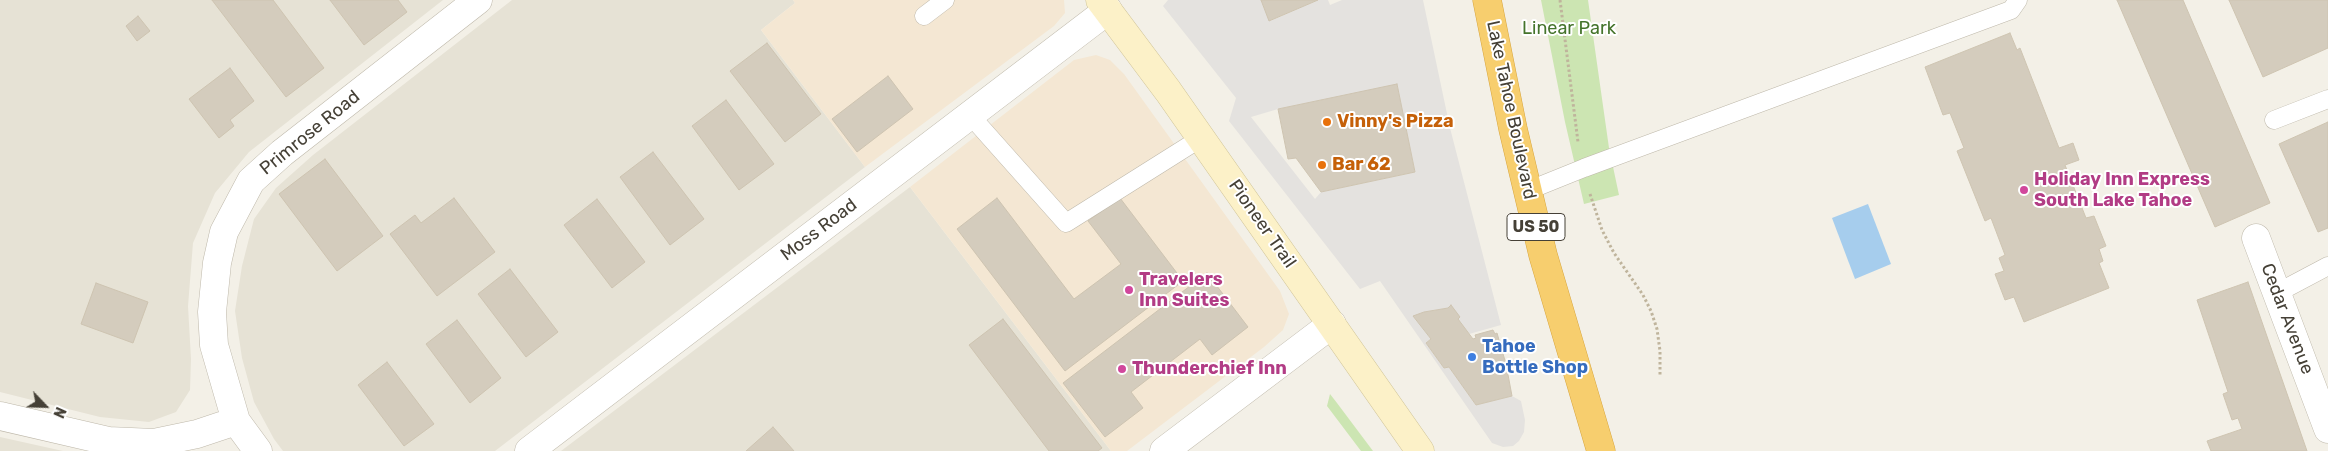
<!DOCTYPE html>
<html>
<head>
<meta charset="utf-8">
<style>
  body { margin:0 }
  #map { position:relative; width:2328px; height:451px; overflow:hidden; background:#f3f0e7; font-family:Rubik,sans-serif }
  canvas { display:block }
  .north { position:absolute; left:20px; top:381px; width:50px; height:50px; -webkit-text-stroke:4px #fff; paint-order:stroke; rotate:114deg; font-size:14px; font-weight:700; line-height:20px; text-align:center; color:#454036 }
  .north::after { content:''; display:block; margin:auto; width:18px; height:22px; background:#454036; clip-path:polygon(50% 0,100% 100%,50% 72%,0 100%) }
</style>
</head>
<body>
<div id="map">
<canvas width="2328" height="451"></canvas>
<div class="north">N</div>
</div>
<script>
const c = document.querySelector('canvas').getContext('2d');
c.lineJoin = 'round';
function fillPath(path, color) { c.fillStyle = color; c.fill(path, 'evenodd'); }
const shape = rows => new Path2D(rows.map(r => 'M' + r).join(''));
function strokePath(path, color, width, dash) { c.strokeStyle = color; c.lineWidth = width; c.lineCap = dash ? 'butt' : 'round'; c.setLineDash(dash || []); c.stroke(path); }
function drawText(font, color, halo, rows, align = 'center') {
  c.font = font + ' Rubik,sans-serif'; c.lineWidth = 4; c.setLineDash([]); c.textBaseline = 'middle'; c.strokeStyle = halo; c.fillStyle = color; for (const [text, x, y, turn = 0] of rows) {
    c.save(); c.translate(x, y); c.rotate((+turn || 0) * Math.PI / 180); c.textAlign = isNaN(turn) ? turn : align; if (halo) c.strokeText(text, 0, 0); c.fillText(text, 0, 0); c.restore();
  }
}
const residential = shape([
  [0,0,443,0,249,152,215,193,193,243,188,306,191,359,190,390,176,412,149,422,100,417,0,392],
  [512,0,793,0,795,3,761,30,865,167,495,451,283,451,274,439,254,402,242,358,235,311,242,266,254,219,276,188,313,155],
  [910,187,1111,451,561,451],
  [0,437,63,451,0,451]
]);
const commercial = shape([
  [793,0,1064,0,1065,13,1054,26,865,167,761,30,795,3],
  [1096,55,1110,60,1124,74,1280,291,1289,314,1283,330,1264,347,1127,451,1111,451,910,187,1074,60]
]);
const green = shape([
  [1541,0,1588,0,1609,148,1619,195,1584,204,1565,122],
  [1330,394,1337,403,1373,451,1361,451,1327,406]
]);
const parking = shape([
  [1168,0,1261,0,1270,21,1318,0,1328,0,1330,5,1342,0,1423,0,1450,128,1501,325,1469,334,1448,308,1425,312,1414,316,1431,339,1426,343,1444,368,1449,367,1476,405,1512,396,1521,401,1525,420,1524,432,1519,441,1513,446,1503,447,1492,443,1380,281,1360,289,1229,121,1236,98,1163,6],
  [1397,85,1415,172,1321,192,1315,199,1251,117,1278,109]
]);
const water = shape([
  [1868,204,1891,264,1855,279,1832,218]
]);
const building = shape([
  [212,0,273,0,324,68,286,97,212,0],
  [330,0,398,0,407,12,364,45,330,0],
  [1261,0,1318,0,1269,21,1261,0],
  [2117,0,2183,0,2270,203,2215,227,2117,0],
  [2229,0,2328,0,2328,48,2263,77,2229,0],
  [138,16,150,31,137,41,126,26,138,16],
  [2010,33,2017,50,2020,48,2059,148,2073,143,2079,160,2065,165,2086,218,2094,216,2106,246,2099,249,2103,261,2099,263,2109,288,2024,322,2014,297,2005,300,1995,274,2004,271,1999,258,2005,255,1991,218,1985,221,1957,151,1964,148,1950,113,1943,115,1925,67,2010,33],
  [767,43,821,114,785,142,730,71,767,43],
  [230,68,254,101,230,120,234,126,219,138,189,99,230,68],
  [888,76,913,109,857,152,832,119,888,76],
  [1397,84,1415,172,1321,192,1296,158,1288,159,1278,109,1397,84],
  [726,100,774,164,739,190,692,126,726,100],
  [2328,122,2328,228,2318,232,2279,144,2328,122],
  [653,152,704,219,670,245,620,177,653,152],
  [325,159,383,236,337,271,279,194,325,159],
  [454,198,495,252,437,296,390,234,415,215,421,223,454,198],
  [997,198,1074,299,1121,264,1088,221,1120,198,1183,281,1065,371,957,229,997,198],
  [597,199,645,262,612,288,564,225,597,199],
  [510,269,558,332,526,357,478,294,510,269],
  [1207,273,1248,327,1212,355,1200,339,1131,392,1143,408,1105,437,1063,383,1207,273],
  [2248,282,2307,451,2211,451,2207,441,2242,429,2238,418,2232,420,2223,394,2228,392,2197,300,2248,282],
  [96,283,148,302,133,343,81,324,96,283],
  [1451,305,1460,317,1458,319,1473,339,1476,338,1475,335,1493,330,1495,334,1497,333,1506,364,1512,396,1476,405,1449,367,1444,368,1426,343,1431,339,1413,316,1424,312,1448,308,1451,305],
  [1003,319,1102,448,1098,451,1049,451,969,345,1003,319],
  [457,320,501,378,470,403,426,344,457,320],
  [387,362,434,424,404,446,358,385,387,362],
  [773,427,794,451,746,451,773,427]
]);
const path = shape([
  [1560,0,1578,142],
  [1590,194,1602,230,1614,253,1643,295,1651,311,1657,329,1660,351,1660,377]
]);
const lane = shape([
  [924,16,945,0],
  [970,115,1066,223,1201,138],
  [2274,120,2328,99],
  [1527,191,1584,168,2011,10,2018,0],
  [2277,293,2328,266]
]);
const street = shape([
  [2256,238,2328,429],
  [0,416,108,441,154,443,197,434,236,421],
  [258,451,236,421,214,345,212,312,217,263,224,232,251,181,282,153,478,0],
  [529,451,1108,10],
  [1164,451,1332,324]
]);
const secondary = shape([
  [1100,0,1168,91,1420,451]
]);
const highway = shape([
  [1487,0,1513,129,1543,255,1601,451]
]);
const markers = [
  [1327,122,5,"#e8710a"],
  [1322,165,5,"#e8710a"],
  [2024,190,5,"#d1479c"],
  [1129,290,5,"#d1479c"],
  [1472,357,5,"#3f7fe0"],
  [1122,369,5,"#d1479c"]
];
const shields = [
  [1536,227,58]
];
const shieldNames = [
  ["US 50",1536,227]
];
const parkNames = [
  ["Linear Park",1569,29]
];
const streetNames = [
  ["Lake Tahoe Boulevard",1511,110,78],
  ["Primrose Road",310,133,-39],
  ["Pioneer Trail",1262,224,55],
  ["Moss Road",819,230,-37],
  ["Cedar Avenue",2287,319,69]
];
const foodNames = [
  ["Vinny's Pizza",1337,122],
  ["Bar 62",1332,165]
];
const hotelNames = [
  ["Holiday Inn Express",2034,180],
  ["South Lake Tahoe",2034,201],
  ["Travelers",1139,280],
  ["Inn Suites",1139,301],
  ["Thunderchief Inn",1132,369]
];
const shopNames = [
  ["Tahoe",1482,347],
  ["Bottle Shop",1482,368]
];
fillPath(residential, '#e6e2d5');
fillPath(commercial, '#f4e7d3');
fillPath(green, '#cce5b2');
fillPath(parking, '#e4e2df');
fillPath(water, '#a6cded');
fillPath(building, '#d4ccbd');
strokePath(building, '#cec4b1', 1);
strokePath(lane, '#beb8aa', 19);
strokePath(street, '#beb8aa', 29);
strokePath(secondary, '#d0c498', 29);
strokePath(highway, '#d6a43e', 29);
strokePath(path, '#bfb49c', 3, [2.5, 2.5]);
strokePath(lane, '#fff', 18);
strokePath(street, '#fff', 28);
strokePath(secondary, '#fcf1c8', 28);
strokePath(highway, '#f7ce6e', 28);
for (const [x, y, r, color] of markers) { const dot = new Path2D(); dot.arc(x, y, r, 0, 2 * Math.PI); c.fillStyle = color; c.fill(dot); strokePath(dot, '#fff', 2); }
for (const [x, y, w] of shields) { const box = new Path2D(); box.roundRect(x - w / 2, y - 13.5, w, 27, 4); c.fillStyle = '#fff'; c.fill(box); strokePath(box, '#454036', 1); }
drawText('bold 16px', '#454036', null, shieldNames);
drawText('18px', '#45742c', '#fff', parkNames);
drawText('18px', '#454036', '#fff', streetNames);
drawText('bold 18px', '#c56008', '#fff', foodNames, 'left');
drawText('bold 18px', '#b23c85', '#fff', hotelNames, 'left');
drawText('bold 18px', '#366cbe', '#fff', shopNames, 'left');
</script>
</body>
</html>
